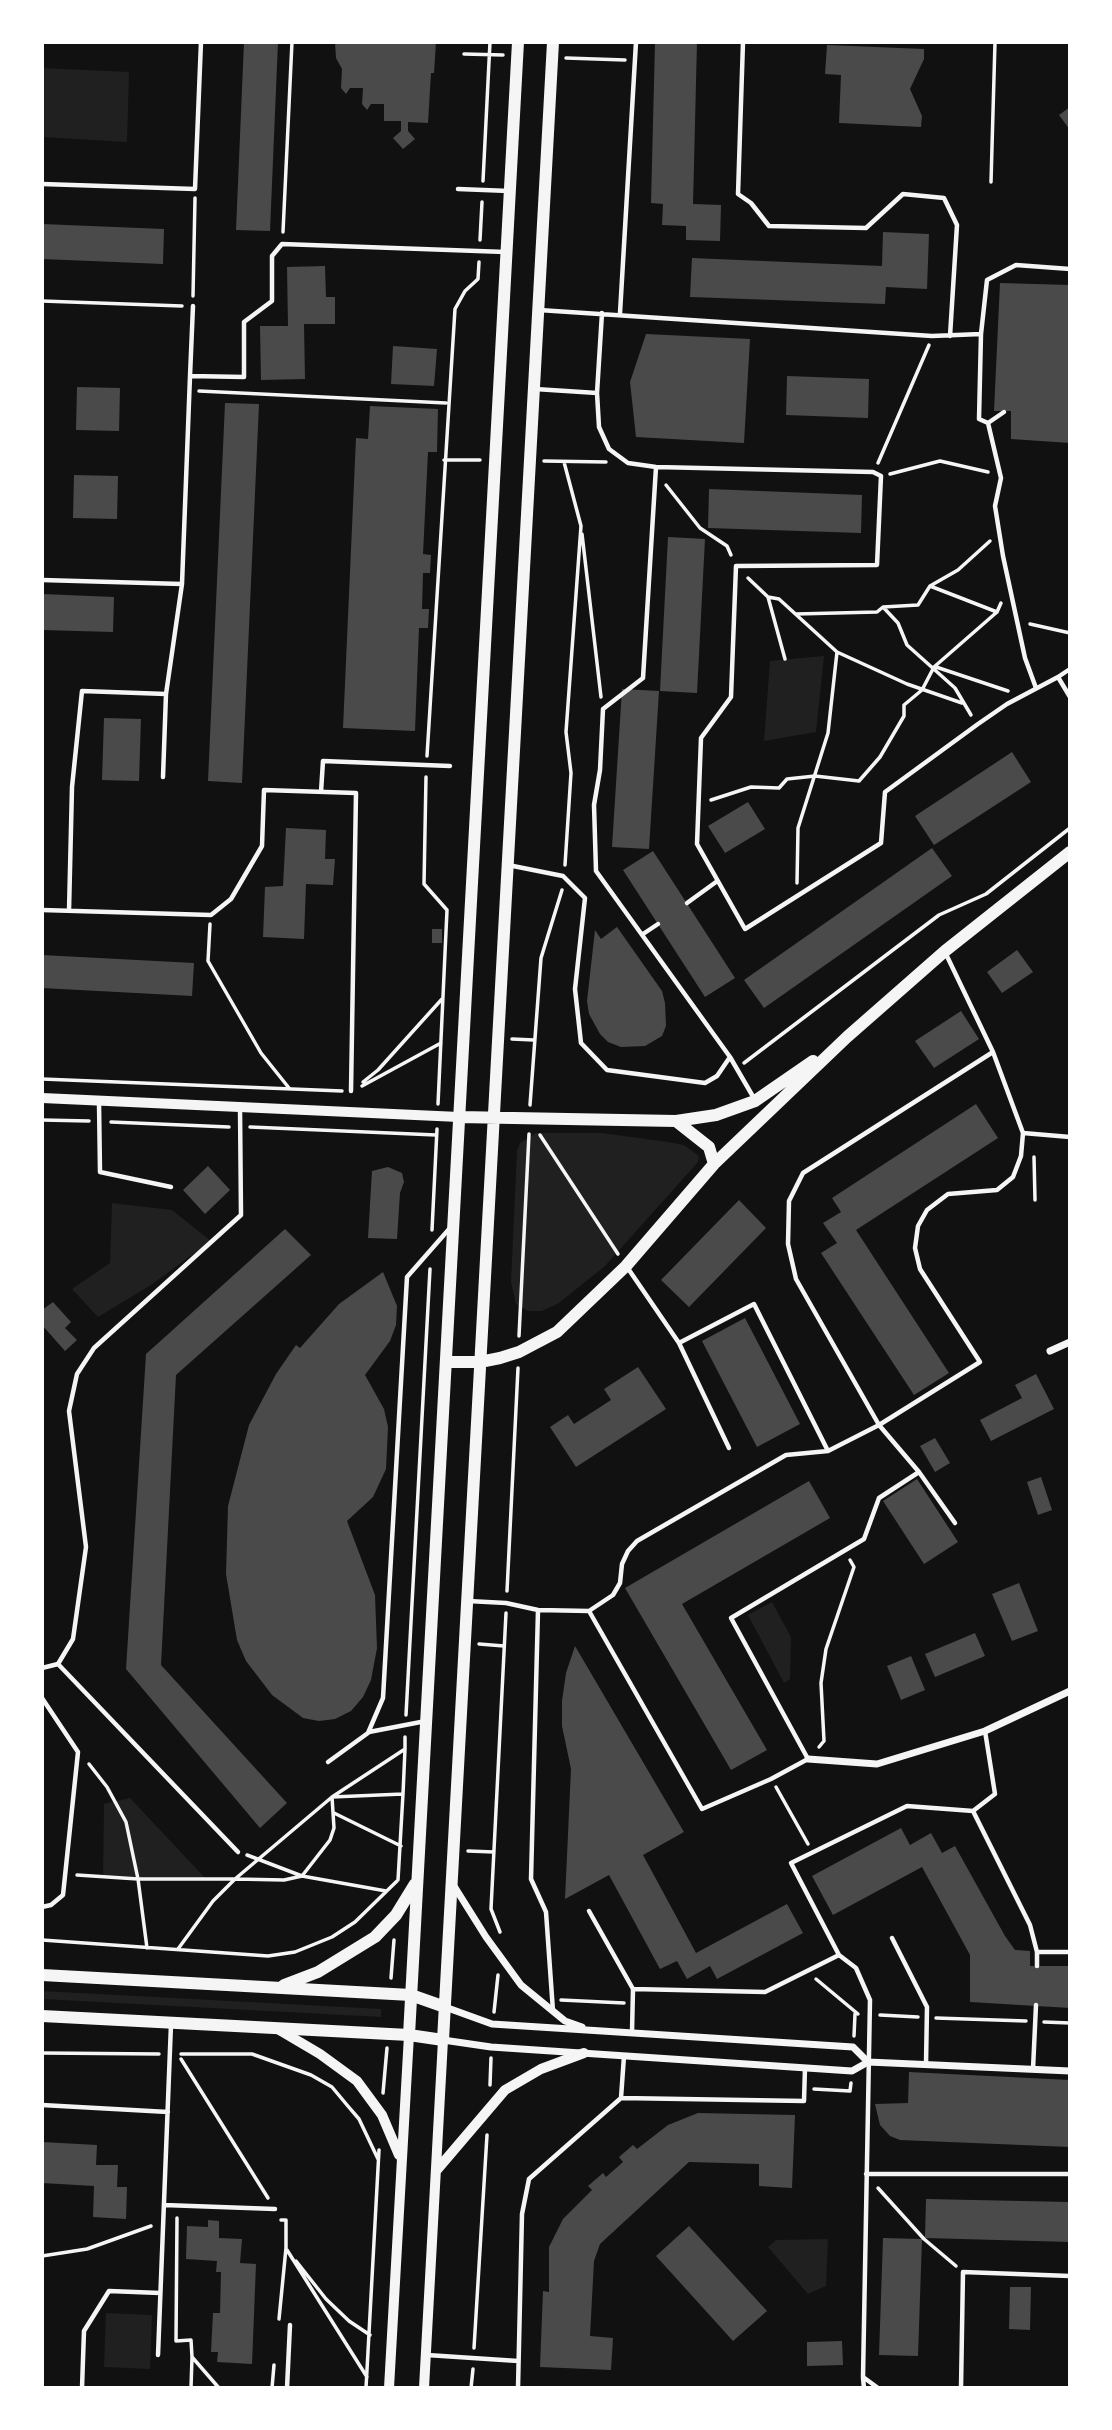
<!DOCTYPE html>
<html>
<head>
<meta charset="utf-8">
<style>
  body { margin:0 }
  #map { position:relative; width:1112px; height:2430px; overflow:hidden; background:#111; font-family:Arial,sans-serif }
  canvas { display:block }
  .frame { position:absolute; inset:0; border:44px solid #fff; pointer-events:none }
</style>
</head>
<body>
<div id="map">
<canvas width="1112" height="2430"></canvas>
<div class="frame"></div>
</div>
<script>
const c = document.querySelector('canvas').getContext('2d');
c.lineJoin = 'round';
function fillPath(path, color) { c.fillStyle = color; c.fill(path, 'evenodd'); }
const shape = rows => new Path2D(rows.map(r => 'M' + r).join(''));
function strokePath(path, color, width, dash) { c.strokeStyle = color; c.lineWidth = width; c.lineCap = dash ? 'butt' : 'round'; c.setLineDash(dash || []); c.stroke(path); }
const green = shape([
  [42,68,129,72,127,142,42,137],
  [824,656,816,732,764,741,770,661],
  [536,1133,602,1133,668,1142,684,1145,699,1156,698,1162,605,1266,559,1303,542,1311,528,1311,516,1304,511,1282,517,1151,520,1143],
  [112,1203,172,1210,211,1241,151,1285,98,1317,72,1289,110,1263],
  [772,1602,791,1637,790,1679,784,1683,748,1615],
  [130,1798,207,1880,103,1878,104,1804],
  [42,1991,381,2009,381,2017,42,1999],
  [828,2239,826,2286,808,2294,768,2247,776,2240],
  [106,2313,152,2315,150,2369,104,2367]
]);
const building = shape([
  [244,42,278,42,270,231,236,230],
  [335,42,436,42,434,73,431,73,428,123,408,122,408,131,415,139,403,149,393,138,401,131,401,121,384,121,384,104,371,104,367,110,362,104,363,88,350,88,346,94,341,88,342,69,336,58],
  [655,42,697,42,693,204,721,205,720,241,686,240,686,226,662,225,663,204,651,203],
  [827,45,924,49,924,59,910,89,922,116,921,127,839,123,841,75,825,74],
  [1070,107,1070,130,1059,115],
  [42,224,164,229,163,264,42,259],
  [883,232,929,234,927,289,886,287,885,304,690,297,692,258,882,266],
  [325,266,326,297,335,297,335,324,304,324,305,379,261,380,260,326,288,326,287,267],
  [1000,283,1070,285,1070,443,1011,439,1011,411,994,411],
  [646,334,750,339,744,443,636,437,630,382],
  [393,346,437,349,434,386,391,384],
  [787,376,869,379,868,418,786,415],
  [77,387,120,388,119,431,76,430],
  [225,403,259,404,242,783,208,781],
  [370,406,438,409,437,452,428,452,423,554,431,555,430,573,423,573,422,609,429,609,428,628,419,628,415,731,343,728,356,438,368,439],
  [74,475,118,476,117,519,73,518],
  [709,489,862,495,861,533,708,528],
  [668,537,705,539,697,693,660,691],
  [42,594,114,597,113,632,42,630],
  [622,689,659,691,649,849,612,847],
  [104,718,141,719,139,781,102,780],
  [1012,752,1031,782,934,845,915,816],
  [748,802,765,829,725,853,708,826],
  [286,828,326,830,325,859,335,859,333,885,306,884,304,939,263,937,265,887,283,886],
  [932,848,952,876,764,1008,744,980],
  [653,851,735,978,705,997,623,870],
  [617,927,662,991,665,1003,666,1026,662,1036,645,1046,621,1047,608,1042,600,1034,589,1014,587,1001,595,930,601,939],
  [432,929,442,929,442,943,432,943],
  [1017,950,1033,972,1002,993,987,972],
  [42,955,194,963,192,996,42,988],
  [961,1011,979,1039,934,1068,915,1041],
  [976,1104,998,1138,856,1230,949,1373,914,1395,821,1253,837,1243,823,1223,841,1212,832,1198],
  [208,1166,230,1190,205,1214,183,1190],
  [388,1167,402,1173,404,1182,400,1193,397,1239,368,1238,372,1171],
  [739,1200,766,1228,689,1307,661,1280],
  [285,1229,311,1255,176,1375,161,1665,287,1803,260,1828,126,1669,146,1354],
  [383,1272,397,1306,396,1325,390,1341,365,1375,384,1409,388,1427,386,1469,373,1497,347,1521,375,1595,377,1648,371,1680,363,1697,351,1711,335,1719,319,1721,303,1718,272,1695,246,1661,237,1640,226,1574,228,1506,249,1425,276,1374,296,1345,300,1348,339,1304],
  [53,1302,71,1322,65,1328,77,1340,65,1351,42,1325,42,1310],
  [745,1318,800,1424,757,1447,702,1341],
  [638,1367,666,1409,576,1467,550,1427,568,1415,574,1424,611,1400,604,1389],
  [1036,1374,1054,1409,991,1441,980,1420,1022,1398,1015,1385],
  [935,1438,950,1463,935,1472,920,1446],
  [1041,1477,1052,1510,1038,1515,1027,1482],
  [917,1479,958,1542,924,1564,883,1501],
  [809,1481,830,1518,682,1604,767,1750,731,1770,625,1588],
  [1019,1583,1038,1631,1012,1641,992,1594],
  [975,1633,985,1656,935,1677,925,1654],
  [575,1646,684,1832,643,1855,696,1953,787,1904,803,1933,717,1979,710,1966,687,1979,677,1961,660,1969,609,1875,565,1899,571,1769,562,1726,562,1701,566,1673],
  [911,1656,925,1690,901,1700,887,1666],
  [901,1828,910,1845,931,1833,942,1853,955,1846,1005,1936,1015,1950,1030,1951,1030,1966,1070,1966,1070,2008,970,2002,970,1955,922,1867,833,1915,812,1876],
  [909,2072,1070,2080,1070,2147,900,2140,890,2136,880,2125,875,2104,908,2103],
  [698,2113,795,2115,792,2188,759,2186,759,2164,689,2162,600,2244,594,2261,590,2336,613,2338,611,2370,540,2367,543,2291,549,2292,549,2247,563,2219,592,2190,588,2186,603,2173,606,2177,623,2162,619,2157,633,2145,637,2149,668,2125],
  [42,2142,97,2145,96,2165,118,2165,117,2187,127,2187,126,2219,93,2217,94,2186,42,2183],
  [926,2199,1070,2202,1070,2242,925,2238],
  [208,2220,219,2221,219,2238,242,2239,240,2263,256,2264,252,2364,217,2362,218,2352,211,2352,213,2313,220,2313,221,2272,216,2272,217,2261,186,2259,187,2226,208,2227],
  [689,2226,767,2311,733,2341,656,2256],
  [883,2238,922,2239,918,2356,879,2355],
  [1010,2287,1031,2287,1030,2330,1009,2329],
  [842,2341,843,2365,807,2366,807,2342]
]);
const path = shape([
  [464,54,503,55],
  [566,58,625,60],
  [483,181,490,42],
  [991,182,995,42],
  [283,232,292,42],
  [480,240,482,202],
  [193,296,195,198],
  [42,301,182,306],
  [199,391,446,403],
  [444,460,480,460],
  [544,461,606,462],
  [564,462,581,526,566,732,571,773,565,865],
  [878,463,929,345],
  [890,474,940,461,988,472],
  [666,485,700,528,727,546,731,555],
  [582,534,601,697],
  [748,578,768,597,785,659],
  [930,586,997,612],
  [768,597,779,599,837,652,907,684,962,703],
  [883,607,898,623,907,645,955,688,971,715],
  [796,614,877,612,883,607,918,605,930,586,958,570,990,541],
  [1030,624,1070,633],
  [936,667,1008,691],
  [427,756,455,309,465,291,478,279,479,262],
  [426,777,424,884,447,910,438,1104],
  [711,800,751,787,779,788,787,779,815,776,859,781,880,757,904,716,904,705,922,690,934,667,997,612,1001,603],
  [797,883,798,828,828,733,837,652],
  [210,924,208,961,261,1053,289,1088],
  [512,1039,534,1040],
  [744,1063,939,915,986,894,1070,828],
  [42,1079,342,1091],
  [363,1082,378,1070,442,999],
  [362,1086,441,1043],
  [530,1105,541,958,562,890],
  [42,1120,89,1121],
  [111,1122,229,1127],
  [250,1127,436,1135],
  [540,1135,618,1254],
  [1034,1157,1035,1200],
  [432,1230,437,1129],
  [519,1336,529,1134],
  [507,1591,518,1368],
  [479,1644,504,1646],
  [406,1715,430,1269],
  [819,1747,824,1741,821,1683,826,1649,854,1567,850,1560],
  [405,1749,405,1737],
  [776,1787,808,1844],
  [334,1813,401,1846],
  [468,1851,494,1852],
  [247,1855,302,1876,386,1891],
  [77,1875,138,1879,126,1822,107,1787,89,1764],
  [500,1932,491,1909,506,1613],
  [42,1940,268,1956,295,1952,332,1937,355,1922,397,1881],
  [147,1948,138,1879,235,1879,332,1797,405,1749,403,1794],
  [178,1949,213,1901,235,1879,284,1880,302,1876,330,1840,334,1828,332,1797,403,1794,398,1880],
  [391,1978,394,1940],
  [816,1979,858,2014],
  [561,2000,624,2003],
  [494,2012,498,1975],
  [880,2015,918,2017],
  [936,2018,1026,2021],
  [1044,2022,1070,2023],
  [854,2036,855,2014],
  [42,2053,159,2054],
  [181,2054,252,2054,311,2075,332,2087,347,2105,359,2119,378,2159],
  [181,2059,268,2198],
  [490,2085,491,2058],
  [814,2089,850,2091,851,2083],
  [383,2093,387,2048],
  [878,2188,924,2239,956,2266],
  [177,2218,176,2341,191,2340,192,2357],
  [287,2250,367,2377],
  [42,2256,87,2249,151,2226],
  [296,2261,326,2299,349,2321,370,2335],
  [279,2319,286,2248,286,2220,281,2220],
  [474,2348,487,2135],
  [191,2388,192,2357,219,2388],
  [272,2388,274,2365],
  [366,2388,379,2150],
  [471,2388,473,2369]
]);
const service = shape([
  [743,42,738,194,751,203,769,226,866,228,903,194,944,198,957,225,950,336],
  [42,184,195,189,201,42],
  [458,189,509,191],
  [539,310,932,336,981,334,979,419,988,423],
  [602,313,597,393,599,427,609,449,628,463,656,467,873,472,881,476,877,565,736,566,731,697,701,738,697,844,745,929,881,843,885,792,978,724,1007,704,1058,677,1070,697],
  [620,313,636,42],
  [981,334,987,280,1016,265,1070,269],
  [190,376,193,306],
  [535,389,597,393],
  [988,423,1001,478,995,506,1003,556,1025,658,1036,688],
  [988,423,1004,412],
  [656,467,643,678,603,709,600,770,594,805,596,871,730,1057,755,1100],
  [42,580,182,584],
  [1058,677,1070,669],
  [163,777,166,694,182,584,190,376,244,377,244,322,272,301,272,256,282,244,505,252],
  [321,792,323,761,450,766],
  [508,865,563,876,585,898,575,989,581,1043,607,1070,705,1083,717,1076,730,1057],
  [687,903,716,882],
  [42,910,211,915,231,899,262,846,264,790,356,793,351,1091],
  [69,911,72,787,82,691,166,694],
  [643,934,658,924],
  [99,1102,100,1172,171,1187],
  [1023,1133,1070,1137],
  [627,1267,679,1343,754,1304,828,1451],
  [679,1343,729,1448],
  [955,1523,919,1472,879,1425,980,1362,920,1269,915,1248,918,1226,927,1210,948,1194,997,1190,1013,1177,1021,1156,1023,1133,993,1052],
  [468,1601,506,1603,538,1610,589,1611,702,1809,771,1779,808,1759,731,1618,864,1539,879,1498,919,1472],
  [538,1610,531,1879,546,1912,553,2011],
  [589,1611,613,1595,620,1583,622,1564,628,1551,637,1541,786,1455,828,1451,879,1425,796,1279,788,1244,789,1201,803,1173,993,1052,945,952],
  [58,1664,238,1852],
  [42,1668,58,1664,73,1639,86,1547,69,1411,77,1374,94,1348,241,1215,240,1108],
  [42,1698,78,1752,63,1895,51,1905,42,1907],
  [369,1732,426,1721],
  [328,1762,368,1733,383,1698,407,1277,450,1228],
  [973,1811,995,1794,985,1731],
  [589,1911,633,1989,765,1992,839,1955],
  [892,1938,927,2007,926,2064],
  [1037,1952,1037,1966],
  [632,2032,633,1989],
  [1033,2069,1036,2005],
  [621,2098,804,2101,805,2068],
  [42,2105,168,2112],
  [866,2174,1070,2174],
  [164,2205,275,2209],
  [158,2355,171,2024],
  [427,2355,518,2361],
  [863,2378,864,2388],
  [82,2388,84,2331,109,2291,160,2293],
  [287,2388,290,2325],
  [518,2388,522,2214,529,2179,621,2098,624,2056],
  [878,2388,863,2377,870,2000,856,1968,839,1955,791,1863,907,1806,973,1811,1030,1925,1037,1952,1070,1952],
  [961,2388,963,2272,1070,2276]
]);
const minor = shape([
  [1050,1351,1070,1342],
  [808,1759,877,1764,985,1731,1070,1691],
  [454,1886,486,1937,521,1985,565,2021,582,2027],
  [445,2007,492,2024,853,2047,868,2062],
  [443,2040,491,2047,852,2071,868,2062,1070,2071]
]);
const tertiary = shape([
  [42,1098,459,1117],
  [276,2028,320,2054,357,2081,382,2115,399,2155],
  [436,2171,505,2090,541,2069,584,2053],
  [389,2388,409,2035],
  [424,2388,443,2040]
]);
const secondary = shape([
  [459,1117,676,1121,716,1115,755,1101,813,1061],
  [676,1121,709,1147,714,1164],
  [446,1362,480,1362,500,1358,519,1352,557,1332,626,1266,714,1164,847,1037,945,951,1070,852],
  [42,1975,411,1995,445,2007],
  [284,1985,318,1972,375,1937,396,1915,415,1884],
  [42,2016,409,2035,443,2040,553,42],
  [409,2035,518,42]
]);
fillPath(green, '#202020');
fillPath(building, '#4a4a4a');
strokePath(path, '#f5f5f5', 3.5);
strokePath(service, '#f5f5f5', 4.5);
strokePath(minor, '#f5f5f5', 7);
strokePath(tertiary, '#f5f5f5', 10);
strokePath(secondary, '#f5f5f5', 12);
</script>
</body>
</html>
